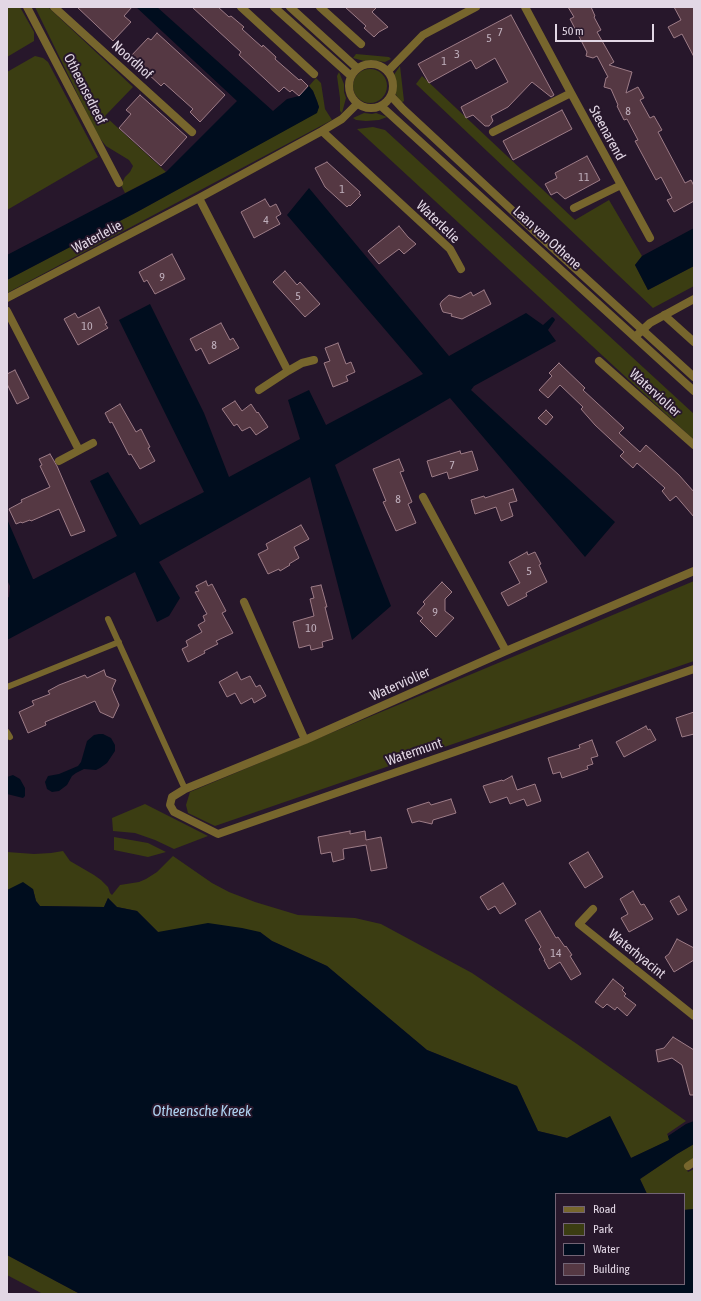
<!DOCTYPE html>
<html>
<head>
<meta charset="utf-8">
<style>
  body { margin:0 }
  #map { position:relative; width:701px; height:1301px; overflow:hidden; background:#27172b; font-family:"Asap Condensed",sans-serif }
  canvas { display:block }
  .frame { position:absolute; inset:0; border:8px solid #e2d7e5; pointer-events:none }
  .legend { position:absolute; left:555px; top:1193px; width:130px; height:92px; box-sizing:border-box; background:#27172b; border:1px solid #726475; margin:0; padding:5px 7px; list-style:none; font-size:12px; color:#e2d7e5 }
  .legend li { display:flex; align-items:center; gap:8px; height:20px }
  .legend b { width:20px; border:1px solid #726475 }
  .scale { position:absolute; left:555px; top:24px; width:99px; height:18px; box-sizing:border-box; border:2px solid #e2d7e5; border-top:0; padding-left:5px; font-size:12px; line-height:14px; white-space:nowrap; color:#e2d7e5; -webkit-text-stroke:3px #27172b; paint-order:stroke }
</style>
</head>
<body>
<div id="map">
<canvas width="701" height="1301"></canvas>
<div class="frame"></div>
<ul class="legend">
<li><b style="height:5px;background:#77662d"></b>Road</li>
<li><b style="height:11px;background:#3b3d12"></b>Park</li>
<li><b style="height:11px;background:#000d1e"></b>Water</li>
<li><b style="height:11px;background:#553843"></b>Building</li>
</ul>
<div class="scale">50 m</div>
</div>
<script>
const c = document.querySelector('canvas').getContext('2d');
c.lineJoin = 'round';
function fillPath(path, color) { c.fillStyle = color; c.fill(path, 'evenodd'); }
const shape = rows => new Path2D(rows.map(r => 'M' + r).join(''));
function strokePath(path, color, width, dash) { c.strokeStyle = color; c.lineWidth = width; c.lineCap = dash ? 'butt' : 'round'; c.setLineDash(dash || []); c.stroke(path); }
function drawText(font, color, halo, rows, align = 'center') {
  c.font = font + ' "Asap Condensed",sans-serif'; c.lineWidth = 4; c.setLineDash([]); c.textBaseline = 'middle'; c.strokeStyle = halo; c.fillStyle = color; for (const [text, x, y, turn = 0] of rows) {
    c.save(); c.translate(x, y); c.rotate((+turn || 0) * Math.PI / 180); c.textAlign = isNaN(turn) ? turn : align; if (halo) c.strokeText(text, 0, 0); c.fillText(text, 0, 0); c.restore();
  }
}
const green = shape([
  [7,7,20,7,34,32,34,41,7,57],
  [35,7,48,7,133,87,105,116,166,172,125,193,121,185,125,177,130,172,133,166,129,160,106,146,98,136],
  [356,54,389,57,391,59,385,62,371,60,364,61,353,58],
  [35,56,43,58,48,62,98,157,7,210,7,72],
  [400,66,404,101,401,103,395,93,396,84,393,76],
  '353 86a17 17 0 1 1 34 0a17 17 0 1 1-34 0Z',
  [339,72,344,84,344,92,346,98,342,113,340,111,340,98,337,76],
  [422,76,575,220,609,200,642,256,635,265,648,290,694,266,694,286,653,308,416,84],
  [316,78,321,83,325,109,332,120,7,293,7,280,137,212,316,113,319,107,317,101,313,91,309,86],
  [364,113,372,114,376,113,387,117,379,120,366,121,356,120,353,118],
  [373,127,385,130,694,414,694,440,357,129],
  [694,581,694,661,215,826,188,813,186,805,190,792],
  [145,804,208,836,174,849,155,840,135,833,113,831,112,818],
  [114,837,148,843,166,852,148,857,114,850],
  [63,851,70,861,94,875,101,880,108,887,110,893,112,895,120,885,139,882,146,879,157,872,173,856,212,883,229,892,255,902,298,915,355,918,381,924,472,973,577,1044,686,1121,667,1134,670,1140,631,1158,610,1116,567,1138,538,1131,517,1086,427,1050,327,966,272,941,260,932,158,932,137,911,117,907,108,898,104,907,40,906,36,901,33,889,7,890,7,852,34,854,51,853],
  [694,1144,694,1159,684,1165,688,1172,694,1169,694,1209,684,1210,684,1194,647,1194,640,1179,677,1154],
  [7,1255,80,1294,43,1294,7,1275]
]);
const water = shape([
  [136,7,157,7,273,111,287,99,299,96,309,86,313,91,317,101,319,107,317,113,137,212,7,280,7,255,166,172,237,101],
  [309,188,449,356,526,313,543,325,552,317,554,318,555,320,548,330,556,341,474,386,471,390,615,522,585,557,450,398,335,465,391,606,352,640,310,477,159,562,180,598,169,616,157,622,135,572,7,640,7,598,9,597,10,586,7,580,7,519,33,579,34,579,117,536,90,481,108,472,140,525,204,492,119,320,150,304,204,413,229,477,300,439,288,400,309,390,326,425,423,374,287,215],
  [694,228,694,266,648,290,635,265,642,256],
  [99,734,103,734,111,738,115,745,115,751,107,763,100,768,96,770,84,769,76,773,72,776,67,785,59,791,52,792,47,789,45,782,48,776,59,774,78,766,81,762,87,741,94,735],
  [13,775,20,779,25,788,25,796,23,798,7,794,7,777],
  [23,882,33,889,36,901,40,906,104,907,108,898,117,907,137,911,158,932,208,923,242,928,260,932,272,941,327,966,427,1050,517,1086,538,1131,567,1138,610,1116,631,1158,669,1140,668,1136,686,1124,694,1121,694,1144,677,1154,640,1179,647,1194,556,1194,556,1284,684,1284,684,1210,694,1209,694,1294,80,1294,7,1255,7,890]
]);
const building = shape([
  [77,7,132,7,124,16,131,22,113,41,77,7],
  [192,7,218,7,229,17,231,16,244,27,242,29,253,39,262,47,263,45,276,57,275,59,299,80,301,79,308,86,299,96,292,90,290,92,284,87,279,92,239,55,241,52,192,7],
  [345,7,377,7,372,12,388,27,379,32,374,37,364,28,366,26,345,7],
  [568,7,591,7,595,16,594,17,601,30,597,32,614,62,609,65,632,72,626,93,638,87,644,98,640,100,650,118,654,116,662,130,658,132,685,183,691,180,694,186,694,201,674,212,667,200,672,198,661,177,656,180,635,141,638,140,627,119,624,120,617,106,618,105,611,89,604,87,606,78,608,77,597,56,593,58,586,56,587,52,570,19,574,17,568,7],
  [674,7,694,7,694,57,682,34,674,38,668,27,681,20,674,7],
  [511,15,554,95,551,97,532,82,508,107,491,116,493,121,489,126,485,126,473,115,466,118,461,107,508,82,495,58,476,69,471,60,429,83,418,64,511,15],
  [157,33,225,95,200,122,190,112,193,109,164,83,161,86,130,57,148,38,151,40,157,33],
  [140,95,187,137,161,166,119,128,131,114,126,110,140,95],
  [562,110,572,129,513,160,503,141,562,110],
  [587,156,600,180,565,199,557,192,551,195,545,184,557,178,555,173,587,156],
  [327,162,360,192,359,194,361,195,350,206,349,205,347,207,325,187,315,168,327,162],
  [265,199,270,207,276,204,281,214,276,217,280,224,254,238,241,212,265,199],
  [399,226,408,237,416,244,404,254,399,249,379,264,368,251,399,226],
  [172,254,185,279,155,294,147,280,144,282,139,272,172,254],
  [285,271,297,285,300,282,320,304,305,317,273,282,285,271],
  [484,290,491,304,462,319,451,316,452,314,443,312,442,310,440,304,442,301,449,295,460,298,471,292,473,296,484,290],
  [99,307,107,323,105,324,108,328,78,345,64,319,75,313,78,318,99,307],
  [221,323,230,340,233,338,239,348,209,364,201,348,196,351,190,339,221,323],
  [338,343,346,364,351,362,355,372,346,376,348,381,333,387,324,363,330,361,325,348,338,343],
  [559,363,585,388,583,390,624,428,619,433,640,452,646,445,679,475,694,492,694,517,676,496,670,501,662,491,665,488,637,463,633,468,620,456,624,452,595,425,581,409,583,407,560,385,548,398,539,390,552,376,549,373,559,363],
  [15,370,29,398,17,404,7,384,7,374,15,370],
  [235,401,242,411,251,404,257,413,258,412,268,427,256,435,250,427,242,431,237,424,234,426,222,409,235,401],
  [120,404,136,432,141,429,150,447,148,448,155,461,140,469,131,454,129,455,112,422,110,423,105,413,120,404],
  [546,410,553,417,546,425,538,418,546,410],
  [460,451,461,454,472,451,478,470,449,479,447,472,432,477,427,461,460,451],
  [50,454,57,466,85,531,71,536,59,509,31,521,30,520,22,523,21,522,16,524,9,509,22,502,21,500,50,487,40,466,42,465,39,459,50,454],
  [399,459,404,471,400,472,412,502,408,504,416,523,396,531,383,502,386,501,373,469,399,459],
  [513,489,517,501,509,503,513,516,501,521,496,507,475,514,471,500,484,496,485,498,513,489],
  [301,525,309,539,294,547,299,558,289,564,290,565,280,571,279,569,268,574,258,554,268,549,266,544,301,525],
  [527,552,528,555,535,552,541,564,539,565,547,582,526,593,527,596,508,606,501,593,520,583,509,562,527,552],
  [206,581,208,586,212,584,226,611,222,613,233,633,216,641,218,644,204,651,205,653,188,662,182,649,188,646,186,641,202,632,198,625,205,621,203,616,207,614,195,592,199,591,196,586,206,581],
  [442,582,452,592,445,599,445,611,454,618,436,637,420,621,423,618,417,613,425,604,423,602,442,582],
  [321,585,327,607,325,607,333,639,322,642,323,647,311,650,310,645,299,648,293,622,314,616,310,599,314,598,311,587,321,585],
  [104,670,106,676,116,680,112,689,119,705,113,718,100,712,95,701,45,722,46,725,28,733,19,712,34,705,32,701,50,694,48,691,59,685,85,675,87,678,104,670],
  [237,672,241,680,250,676,256,687,260,685,266,696,254,703,252,698,241,704,235,693,227,697,219,682,237,672],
  [694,712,694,734,682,737,676,718,694,712],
  [646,726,648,730,650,729,656,740,624,757,616,742,646,726],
  [592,740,598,756,591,758,593,764,587,766,588,769,562,778,560,772,553,774,548,758,580,748,579,745,592,740],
  [512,776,517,790,535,784,541,801,527,806,524,799,510,804,507,797,490,803,483,786,502,780,503,781,512,776],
  [451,799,456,813,433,820,432,824,419,821,412,823,407,809,429,802,431,805,451,799],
  [350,831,350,834,365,831,366,840,381,837,387,868,371,871,366,845,343,849,344,859,333,862,331,852,321,854,318,837,350,831],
  [588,852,603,877,585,888,569,863,588,852],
  [503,883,516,904,500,914,495,906,488,910,480,897,503,883],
  [633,891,641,905,644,904,653,919,629,932,621,918,628,914,620,899,633,891],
  [679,896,687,910,678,915,670,901,679,896],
  [540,911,556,938,558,937,565,947,566,946,572,955,570,956,581,974,571,980,560,962,549,969,544,960,545,960,539,949,541,947,525,920,540,911],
  [677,939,694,948,694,960,674,972,665,957,669,954,677,939],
  [613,979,624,988,622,990,626,994,624,996,636,1005,627,1016,617,1007,615,1010,607,1004,603,1008,595,1002,613,979],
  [673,1037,694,1050,694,1095,690,1095,682,1065,672,1058,658,1062,656,1050,664,1048,673,1037]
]);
const service = shape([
  [108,619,185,789],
  [7,687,119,642],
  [7,732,10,737]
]);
const minor = shape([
  [27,7,119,183],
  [54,7,192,132],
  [241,7,314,74],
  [320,7,361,44],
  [525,7,571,93,650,238],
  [388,71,423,35,476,7],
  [322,131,450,249,461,269],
  [493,132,571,93],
  [199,198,288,371],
  [574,208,621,185],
  [7,298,199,198,322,131,342,119,357,104],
  [7,311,79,450],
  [664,315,694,342],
  [636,336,650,323,694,299],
  [599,361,694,445],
  [259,390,288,371,302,363,314,360],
  [59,461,93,443],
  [423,497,506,651],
  [694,571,506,651,305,740,185,789,172,797,170,805,174,812,218,834,694,669],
  [244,602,305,740],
  [593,909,579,924,694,1016],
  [688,1166,694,1162]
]);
const tertiary = shape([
  [274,7,351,76],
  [290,7,357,68],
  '349 86a22 22 0 1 1 44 0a22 22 0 1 1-44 0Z',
  [391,96,403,109,544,240,694,377],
  [381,106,694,391]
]);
const numberNames = [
  ["7",500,32],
  ["5",489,38],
  ["3",457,54],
  ["1",444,61],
  ["8",628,111],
  ["11",584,177],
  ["1",342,189],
  ["4",266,220],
  ["9",162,277],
  ["5",298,296],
  ["10",87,326],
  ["8",214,345],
  ["7",452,465],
  ["8",398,499],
  ["5",529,571],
  ["9",435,612],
  ["10",311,628],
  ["14",556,953]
];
const streetNames = [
  ["Noordhof",132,60,42],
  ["Otheensedreef",85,89,63],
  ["Steenarend",607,133,61],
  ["Waterlelie",438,222,44],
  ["Waterlelie",97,237,-28],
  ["Laan van Othene",547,238,42],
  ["Waterviolier",655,393,42],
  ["Waterviolier",400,684,-24],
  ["Watermunt",414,752,-19],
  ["Waterhyacint",637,954,39]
];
const waterNames = [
  ["Otheensche Kreek",202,1111]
];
fillPath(green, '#3b3d12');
fillPath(water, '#000d1e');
fillPath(building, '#553843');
strokePath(building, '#9d7c87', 1);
strokePath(service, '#77662d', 6);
strokePath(minor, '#77662d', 8);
strokePath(tertiary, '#77662d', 8);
drawText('12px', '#bfafbc', null, numberNames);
drawText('14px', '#e2d7e5', '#27172b', streetNames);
drawText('italic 15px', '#add1f0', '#27172b', waterNames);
</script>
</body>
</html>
